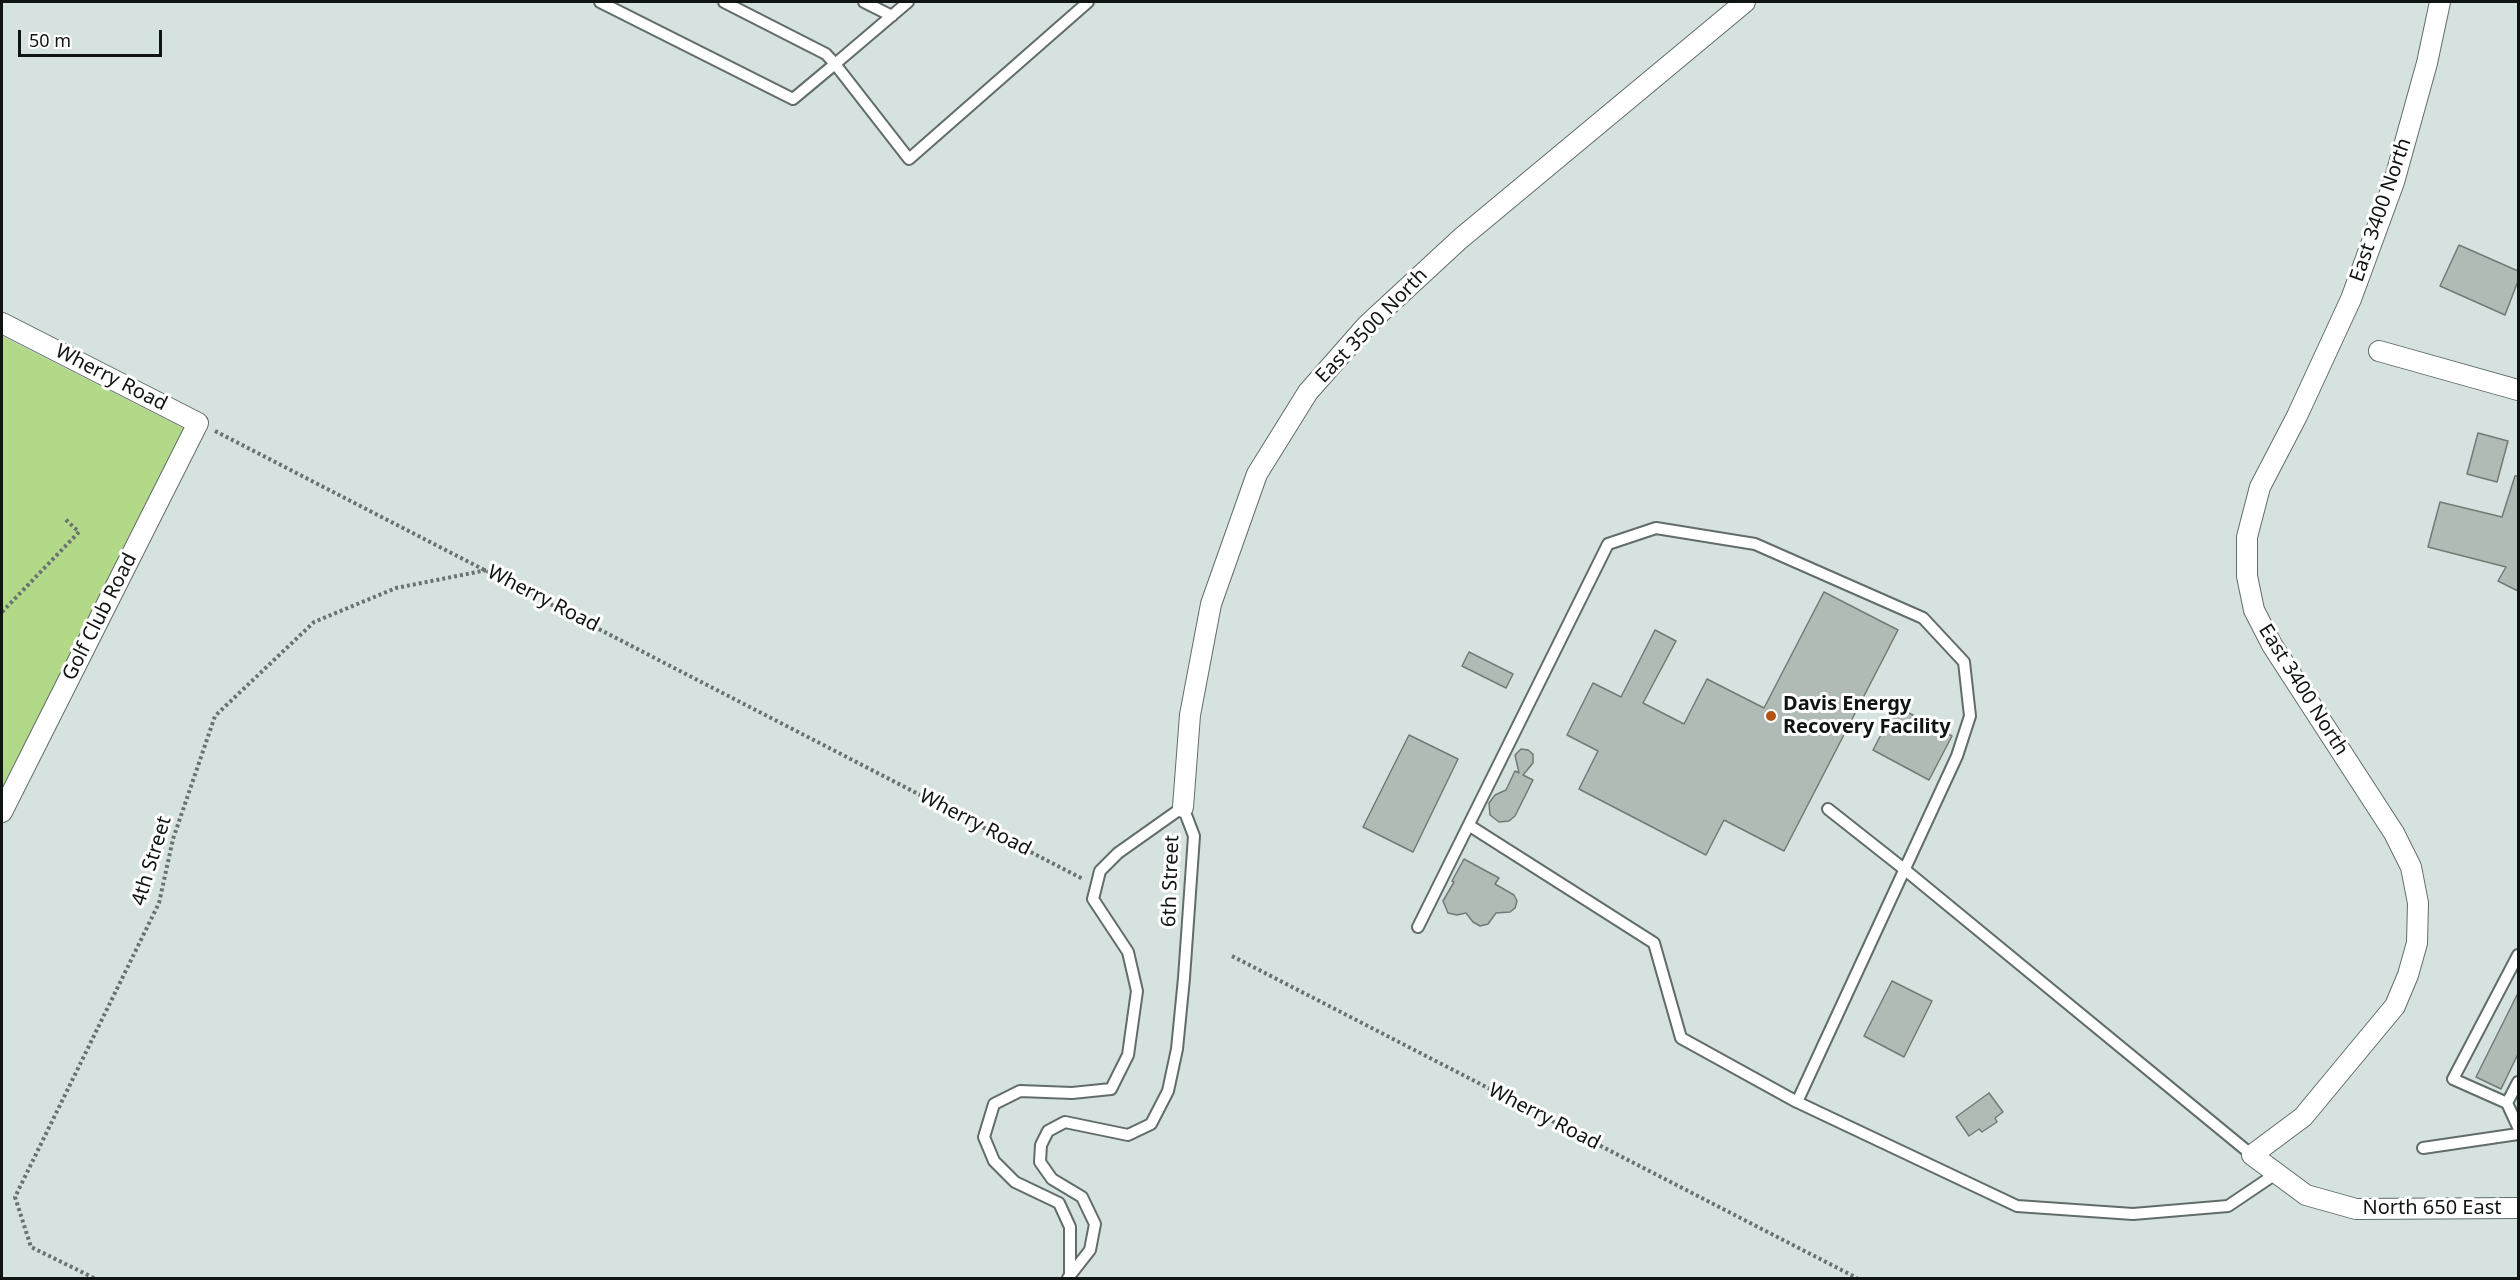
<!DOCTYPE html>
<html>
<head>
<meta charset="utf-8">
<style>
  body { margin:0 }
  #map { position:relative; width:2520px; height:1280px; overflow:hidden; background:#d5e2e0; font-family:"Noto Sans",sans-serif }
  canvas { display:block }
  .frame { position:absolute; inset:0; border:3px solid #101413; pointer-events:none }
  .scale { position:absolute; left:18px; top:30px; width:144px; height:27px; box-sizing:border-box; border:3px solid #101413; border-top:0; padding-left:8px; font-size:18px; line-height:21px; white-space:nowrap; color:#101413; -webkit-text-stroke:4px #fff; paint-order:stroke }
</style>
</head>
<body>
<div id="map">
<canvas width="2520" height="1280"></canvas>
<div class="frame"></div>
<div class="scale">50 m</div>
</div>
<script>
const c = document.querySelector('canvas').getContext('2d');
c.lineJoin = 'round';
function fillPath(path, color) { c.fillStyle = color; c.fill(path, 'evenodd'); }
const shape = rows => new Path2D(rows.map(r => 'M' + r).join(''));
function strokePath(path, color, width, dash) { c.strokeStyle = color; c.lineWidth = width; c.lineCap = dash ? 'butt' : 'round'; c.setLineDash(dash || []); c.stroke(path); }
function drawText(font, color, halo, rows, align = 'center') {
  c.font = font + ' "Noto Sans",sans-serif'; c.lineWidth = 6; c.setLineDash([]); c.textBaseline = 'middle'; c.strokeStyle = halo; c.fillStyle = color; for (const [text, x, y, turn = 0] of rows) {
    c.save(); c.translate(x, y); c.rotate((+turn || 0) * Math.PI / 180); c.textAlign = isNaN(turn) ? turn : align; if (halo) c.strokeText(text, 0, 0); c.fillText(text, 0, 0); c.restore();
  }
}
const green = shape([
  [2,336,187,430,2,788]
]);
const building = shape([
  [2459,245,2518,271,2518,281,2505,315,2440,286,2459,245],
  [2478,433,2508,441,2497,482,2467,474,2478,433],
  [2515,476,2518,476,2518,591,2498,581,2506,567,2428,547,2440,502,2502,517,2515,476],
  [1824,592,1898,630,1784,851,1724,820,1706,855,1579,789,1598,751,1567,735,1593,683,1621,697,1655,630,1676,641,1643,703,1684,724,1707,679,1764,708,1824,592],
  [1469,652,1513,674,1506,688,1462,666,1469,652],
  [1896,706,1952,736,1929,780,1873,750,1896,706],
  [1409,735,1458,759,1413,852,1363,827,1409,735],
  [1521,749,1528,750,1533,754,1533,763,1523,775,1533,780,1515,816,1509,821,1499,822,1490,815,1489,803,1495,795,1506,790,1515,771,1519,773,1515,755,1521,749],
  [1464,859,1499,878,1495,884,1514,895,1517,901,1515,908,1510,912,1496,913,1488,924,1480,926,1473,922,1466,913,1457,915,1448,913,1443,901,1454,882,1452,881,1464,859],
  [1892,981,1932,1001,1904,1057,1864,1036,1892,981],
  [2518,993,2518,1054,2501,1089,2476,1077,2518,993],
  [1989,1093,2003,1112,1995,1118,1997,1122,1982,1132,1979,1129,1969,1136,1956,1117,1989,1093]
]);
const path = shape([
  [215,431,1083,879],
  [2,612,79,532,65,519],
  [1232,956,1857,1278],
  [94,1278,31,1247,15,1197,159,903,173,839,215,716,314,622,396,588,487,570]
]);
const lane = shape([
  [600,2,793,99,835,64,826,54,724,2],
  [864,2,892,16],
  [908,2,835,64,909,159,1088,2],
  [1828,809,1904,869,2252,1155],
  [1470,826,1654,943,1681,1038,1797,1102,2017,1206,2133,1214,2228,1206,2277,1173],
  [1418,927,1608,544,1656,528,1755,544,1923,618,1964,662,1970,716,1957,756,1797,1102],
  [2518,955,2453,1079,2507,1103,2518,1082],
  [2507,1103,2518,1127],
  [2423,1148,2518,1134],
  [1068,1278,1090,1250,1095,1224,1082,1197,1052,1179,1040,1162,1041,1145,1048,1131,1065,1122,1128,1135,1151,1124,1168,1091,1177,1049,1184,978,1194,836,1183,807,1118,853,1100,871,1093,899,1128,952,1137,991,1128,1055,1111,1089,1072,1093,1020,1091,994,1104,984,1137,994,1161,1015,1182,1059,1203,1070,1227,1070,1274]
]);
const street = shape([
  [2440,2,2427,63,2394,182,2351,299,2297,416,2260,487,2247,537,2247,576,2254,610,2272,645,2394,833,2411,867,2418,903,2417,943,2408,975,2395,1006,2303,1117,2252,1155,2306,1195,2356,1209,2518,1208],
  [2,323,198,423,2,812],
  [2379,351,2518,390],
  [1183,807,1190,715,1211,604,1257,474,1308,392,1367,325,1460,239,1745,2]
]);
const markers = [
  [1771,716,6,"#b45216"]
];
const streetNames = [
  ["East 3400 North",2381,210,-71],
  ["East 3500 North",1372,326,-46],
  ["Wherry Road",111,378,27],
  ["Wherry Road",543,599,27],
  ["Golf Club Road",100,617,-63],
  ["East 3400 North",2303,690,58],
  ["Wherry Road",975,823,27],
  ["4th Street",152,861,-73],
  ["6th Street",1171,881,-88],
  ["Wherry Road",1544,1117,27],
  ["North 650 East",2432,1208]
];
const poiNames = [
  ["Davis Energy",1783,704],
  ["Recovery Facility",1783,727]
];
fillPath(green, '#b1d988');
fillPath(building, '#b1bbb5');
strokePath(building, '#717a74', 1.5);
strokePath(lane, '#616c6b', 14);
strokePath(street, '#616c6b', 22);
strokePath(path, '#6a7271', 4, [3, 3]);
strokePath(lane, '#fff', 10);
strokePath(street, '#fff', 20);
for (const [x, y, r, color] of markers) { const dot = new Path2D(); dot.arc(x, y, r, 0, 2 * Math.PI); c.fillStyle = color; c.fill(dot); strokePath(dot, '#fff', 2); }
drawText('20px', '#101413', '#fff', streetNames);
drawText('bold 20px', '#101413', '#fff', poiNames, 'left');
</script>
</body>
</html>
